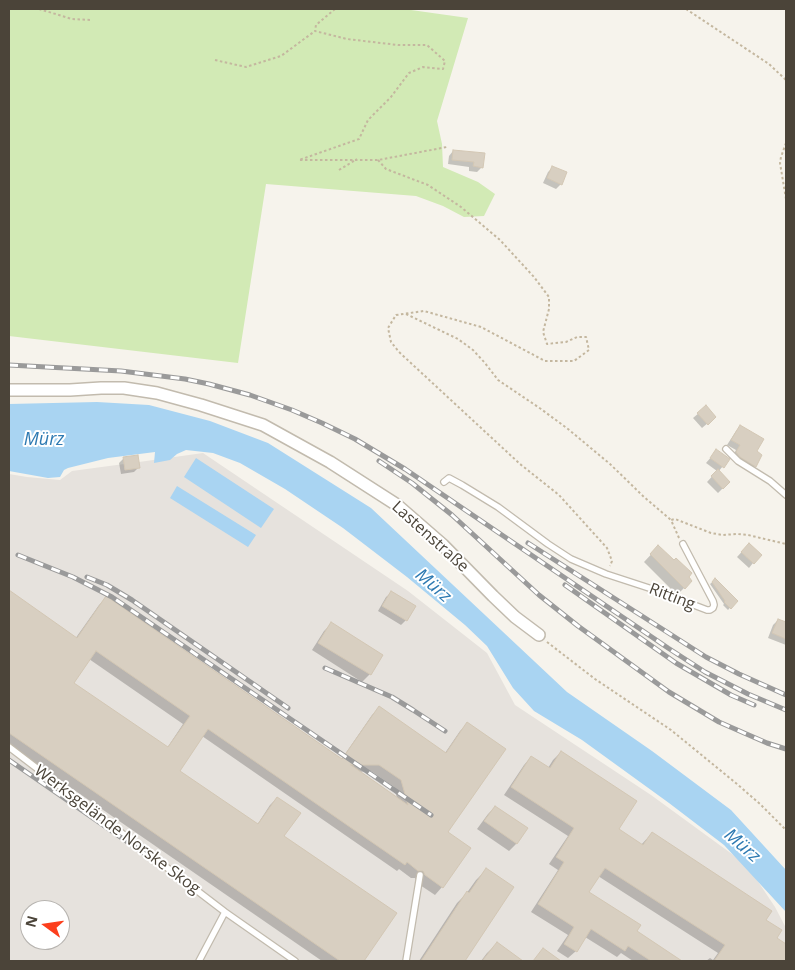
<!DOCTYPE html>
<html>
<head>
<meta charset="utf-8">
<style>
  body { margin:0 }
  #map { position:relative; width:795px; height:970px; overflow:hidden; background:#f6f3ec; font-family:"Open Sans",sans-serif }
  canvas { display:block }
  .frame { position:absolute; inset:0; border:10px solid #4b4439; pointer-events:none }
  .north { position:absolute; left:20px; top:900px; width:50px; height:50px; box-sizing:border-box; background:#fff; border:1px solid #b7b4b0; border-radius:50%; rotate:284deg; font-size:14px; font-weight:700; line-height:20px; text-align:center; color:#4b4439 }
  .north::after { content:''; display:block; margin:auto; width:18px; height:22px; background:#fc3f1d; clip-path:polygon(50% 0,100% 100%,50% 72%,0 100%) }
</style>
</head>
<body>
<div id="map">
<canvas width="795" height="970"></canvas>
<div class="frame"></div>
<div class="north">N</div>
</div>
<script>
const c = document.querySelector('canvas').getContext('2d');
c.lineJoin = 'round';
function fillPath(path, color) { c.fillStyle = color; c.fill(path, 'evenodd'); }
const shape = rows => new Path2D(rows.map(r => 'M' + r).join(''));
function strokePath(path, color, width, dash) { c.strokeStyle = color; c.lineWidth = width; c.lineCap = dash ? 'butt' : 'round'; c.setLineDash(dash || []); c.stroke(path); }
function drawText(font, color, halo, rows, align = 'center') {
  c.font = font + ' "Open Sans",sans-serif'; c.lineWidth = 4; c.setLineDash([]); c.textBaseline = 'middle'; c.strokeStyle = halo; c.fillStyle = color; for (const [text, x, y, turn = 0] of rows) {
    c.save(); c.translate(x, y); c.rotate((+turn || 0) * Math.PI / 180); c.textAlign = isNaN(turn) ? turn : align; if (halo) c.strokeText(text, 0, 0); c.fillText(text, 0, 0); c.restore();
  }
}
const industrial = shape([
  [203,453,408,591,487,653,515,705,651,795,747,865,775,907,786,928,786,961,9,961,9,474,27,477,60,480,72,471,124,464,125,470,139,468,139,462],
  [30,910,60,910,60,940,30,940]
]);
const green = shape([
  [9,9,404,9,468,18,437,121,442,144,443,167,478,182,495,194,484,216,464,217,443,206,416,196,266,184,238,363,9,336]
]);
const water = shape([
  [97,402,149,405,210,421,268,443,371,508,567,692,652,751,731,810,786,870,786,912,724,845,669,803,582,740,534,711,513,688,487,646,465,625,407,577,343,528,285,489,240,463,213,453,186,450,177,454,170,460,154,463,155,452,108,458,68,468,64,470,60,477,48,478,9,471,9,404],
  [196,458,274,509,261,528,184,477],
  [177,486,256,535,248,547,170,498]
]);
const shadow = shape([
  [453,151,483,154,482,167,477,172,469,171,469,167,448,164,449,156],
  [553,167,561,184,556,189,543,183,548,172],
  [706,407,715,417,702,428,693,418],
  [740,427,755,452,755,466,750,470,732,458,736,450,727,445,736,431],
  [712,456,728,460,718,472,729,482,718,493,707,482,717,471,706,463],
  [124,458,138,468,134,472,121,474,119,463],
  [749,544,753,563,749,568,737,557],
  [658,547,691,581,677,595,644,562],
  [715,580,736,601,728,610,723,605,724,604,710,584],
  [9,592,75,639,99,605,106,598,341,760,372,715,379,708,445,753,460,731,467,724,447,833,469,848,442,887,435,895,417,883,415,878,411,878,399,869,397,871,202,736,178,771,257,825,270,805,277,798,283,836,395,913,362,961,322,961,9,745],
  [89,659,183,724,167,748,72,683],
  [371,771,394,787,397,798,358,772],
  [391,593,406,620,401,625,378,611,386,597],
  [778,620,786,624,786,645,768,638,773,625],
  [331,624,382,655,370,674,362,682,312,650,324,631],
  [561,752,617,829,641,845,652,833,764,920,775,939,786,946,786,961,706,961,710,958,713,960,718,953,598,876,587,893,636,931,680,961,633,961,621,953,617,957,585,937,576,951,568,958,557,951,568,935,531,912,558,870,549,864,568,836,504,795,524,765,531,757,548,768,553,760],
  [495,807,526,829,516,844,509,851,477,829,488,814],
  [486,870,512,887,463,961,419,961,457,903,466,894,476,880],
  [497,944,520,961,481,961,487,953]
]);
const building = shape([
  [453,150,485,153,483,168,473,166,474,162,452,160,453,150],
  [552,166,567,172,562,185,547,178,552,166],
  [706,405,716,417,708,425,697,413,706,405],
  [740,425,764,439,757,451,762,455,756,467,740,457,736,452,740,445,731,440,740,425],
  [716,449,730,459,724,468,710,458,716,449],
  [138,455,140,468,125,470,123,457,138,455],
  [718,469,730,482,723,489,711,476,718,469],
  [749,543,762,555,754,564,741,552,749,543],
  [658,545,674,560,676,558,692,573,689,577,692,581,685,589,650,554,658,545],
  [715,578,738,601,731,609,724,602,725,601,712,582,715,578],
  [9,590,77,638,106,596,342,759,379,706,446,753,467,722,506,749,448,832,471,848,443,888,425,875,423,871,418,871,407,862,405,865,208,729,180,771,258,824,277,797,301,813,284,836,397,913,364,961,340,961,9,733,9,590],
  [96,651,190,716,168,747,74,683,96,651],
  [351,765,379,765,401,780,408,805,351,765],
  [391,591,416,606,407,621,382,606,391,591],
  [778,619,786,622,786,639,772,633,778,619],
  [331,622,383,655,371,675,318,643,331,622],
  [561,751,637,801,619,829,643,845,652,832,772,911,766,920,782,930,777,938,786,944,786,961,714,961,725,945,605,868,589,892,641,925,637,931,682,961,651,961,628,946,625,951,591,929,577,952,564,944,574,927,538,904,564,862,556,857,574,828,511,787,531,756,550,768,561,751],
  [495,806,528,828,517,844,484,821,495,806],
  [486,868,514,887,465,961,421,961,467,891,469,893,486,868],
  [497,942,523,961,482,961,497,942],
  [543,948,561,961,533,961,543,948]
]);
const path = shape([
  [39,9,72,19,90,20],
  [335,9,316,25,315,31,347,39,398,45,427,45,445,61,443,69,423,67,409,73,391,97,368,120,359,139,299,160,378,160,447,147],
  [686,9,769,64,786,80],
  [215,60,246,67,281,56,315,31],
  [786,143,781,157,780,163,786,199],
  [378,160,386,169,428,185,461,207,500,240,534,277,549,297,549,309,543,332,547,344,566,342,577,337,586,337,589,350,574,361,545,361,481,327,424,311,396,315,388,328,391,342,399,352,520,464,559,495,607,548,612,561,610,566],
  [339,170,357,159],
  [406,314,458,339,473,350,485,363,498,380,541,409,568,429,610,464,644,497,671,520],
  [679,538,671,520,675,519,711,533,723,535,737,534,748,535,786,544],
  [547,642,595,679,671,730,737,784,760,804,786,830]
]);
const service = shape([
  [726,449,738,461,770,481,786,495],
  [444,482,449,478,462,485,498,507,548,544,571,559,606,574,652,589,707,610,710,610,713,608,714,605,713,601,683,544],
  [9,747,225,912,295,961],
  [199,961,225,912],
  [406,961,420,875]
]);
const minor = shape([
  [9,390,70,390,101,388,124,388,157,393,201,405,263,425,330,462,397,505,443,545,493,596,515,617,539,635]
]);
const rail = shape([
  [9,365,121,371,185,379,209,384,250,395,292,410,322,423,355,439,405,469,668,648,705,672,748,694,786,710],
  [379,461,412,483,452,515,539,595,578,626,669,692,719,722,767,743,786,749],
  [528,543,706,657,739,674,786,695],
  [18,555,73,577,112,597,431,815],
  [87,577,107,585,132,600,288,708],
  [565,585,676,663,731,695,754,705],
  [325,668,392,697,413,710,445,731],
  [9,760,155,861]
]);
const streetNames = [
  ["Lastenstraße",430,537,42],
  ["Ritting",672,597,21],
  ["Werksgelände Norske Skog",117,830,37]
];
const waterNames = [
  ["Mürz",44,440],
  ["Mürz",433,586,41],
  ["Mürz",742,846,41]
];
fillPath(industrial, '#e6e2dd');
fillPath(green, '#d2eab5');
fillPath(water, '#a9d4f2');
fillPath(shadow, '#0003');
fillPath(building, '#d8cfc1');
strokePath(building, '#d3c7b4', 1);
strokePath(service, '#c2bbae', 8);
strokePath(minor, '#c2bbae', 14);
strokePath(path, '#c4b79f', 2, [2.5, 2.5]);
strokePath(service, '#fff', 5.5);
strokePath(minor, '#fff', 11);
strokePath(rail, '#9a9a9a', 5);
strokePath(rail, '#fff', 3, [9]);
drawText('16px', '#4b4439', '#fff', streetNames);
drawText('italic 18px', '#2e7ab2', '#fff', waterNames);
</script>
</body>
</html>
